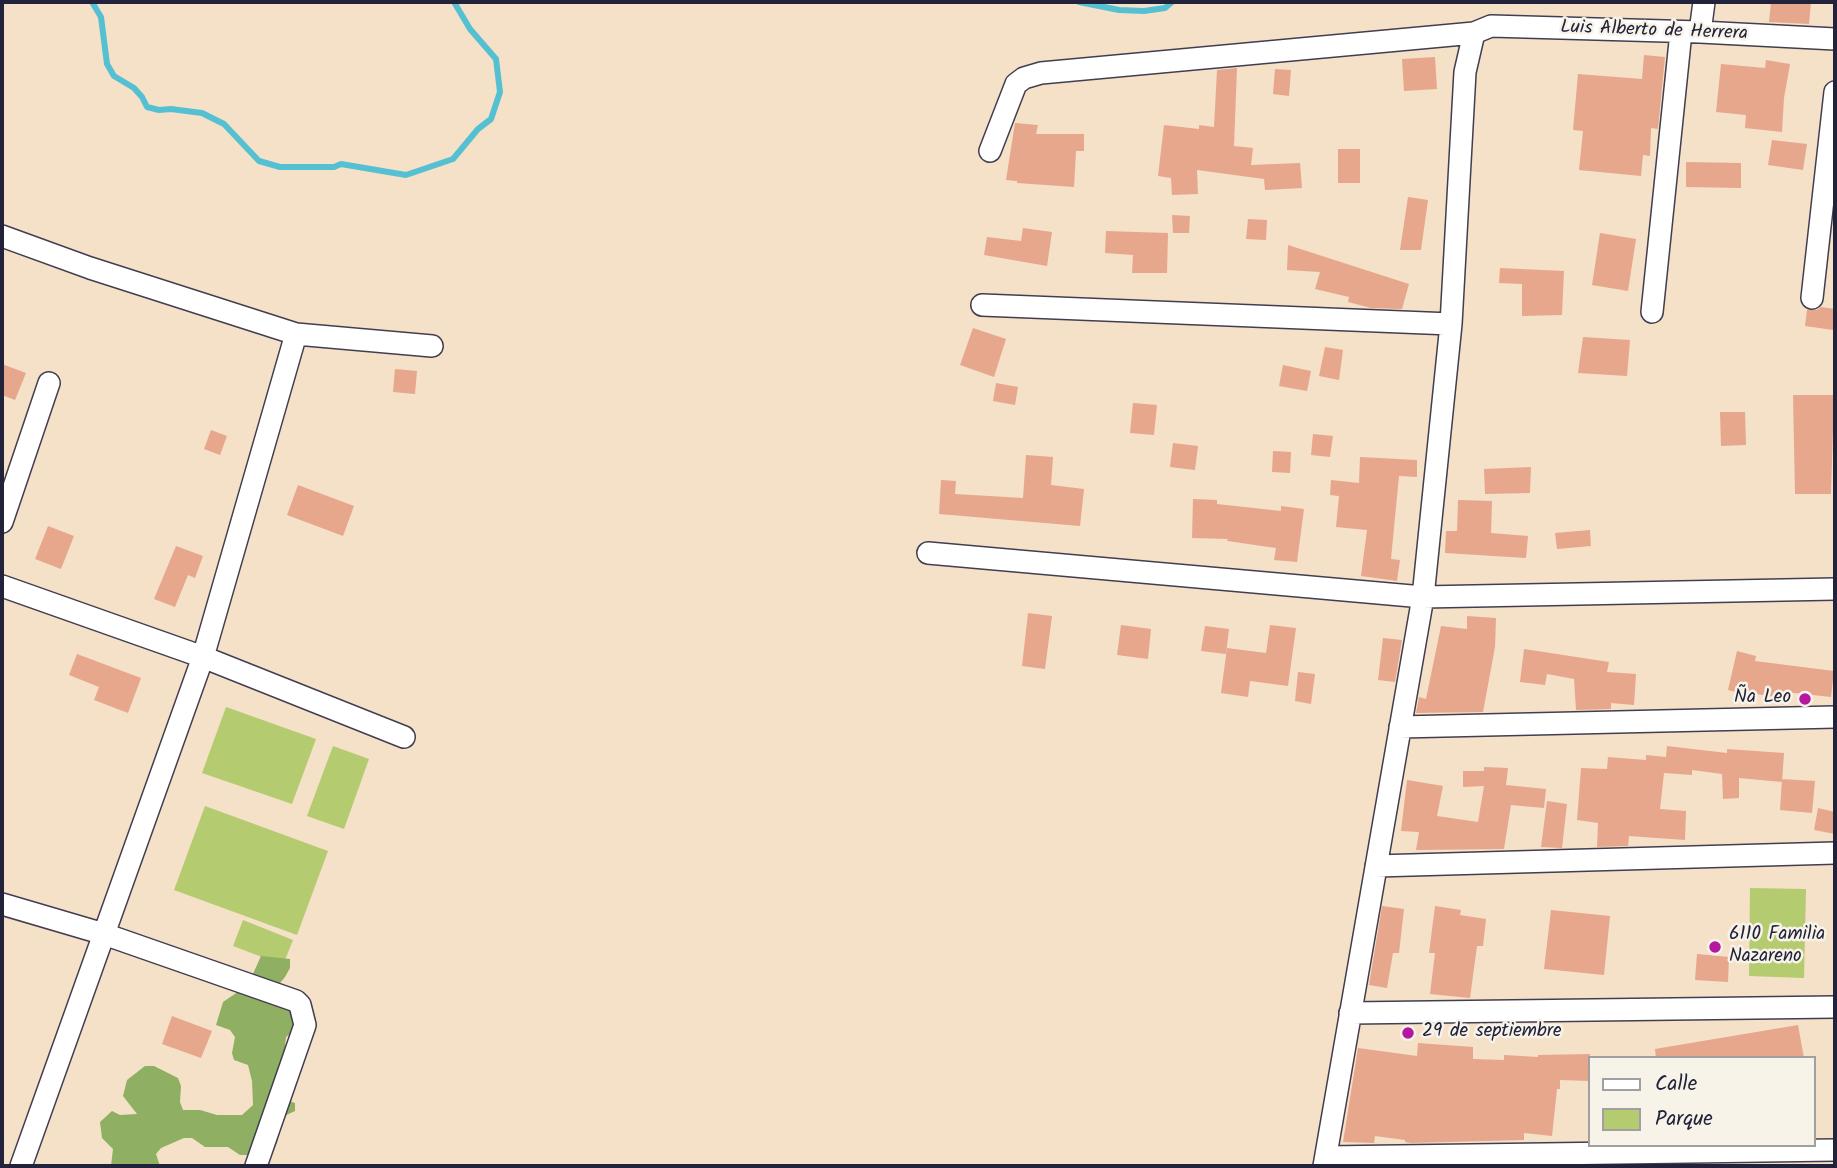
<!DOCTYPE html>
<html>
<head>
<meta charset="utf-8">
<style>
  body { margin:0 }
  #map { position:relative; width:1837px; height:1168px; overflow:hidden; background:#f5e0c8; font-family:Kalam,sans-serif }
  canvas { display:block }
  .frame { position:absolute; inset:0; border:4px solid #22223b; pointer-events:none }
  .legend { position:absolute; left:1588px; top:1056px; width:228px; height:91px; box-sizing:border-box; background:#f7f3e8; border:2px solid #a29fa3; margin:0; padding:9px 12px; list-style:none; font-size:21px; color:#22223b }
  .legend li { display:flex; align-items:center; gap:14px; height:35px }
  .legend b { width:35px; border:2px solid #a29fa3 }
</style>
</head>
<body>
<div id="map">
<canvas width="1837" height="1168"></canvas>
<div class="frame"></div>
<ul class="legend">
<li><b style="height:9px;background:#fff"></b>Calle</li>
<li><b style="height:19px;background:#b4cb70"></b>Parque</li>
</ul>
</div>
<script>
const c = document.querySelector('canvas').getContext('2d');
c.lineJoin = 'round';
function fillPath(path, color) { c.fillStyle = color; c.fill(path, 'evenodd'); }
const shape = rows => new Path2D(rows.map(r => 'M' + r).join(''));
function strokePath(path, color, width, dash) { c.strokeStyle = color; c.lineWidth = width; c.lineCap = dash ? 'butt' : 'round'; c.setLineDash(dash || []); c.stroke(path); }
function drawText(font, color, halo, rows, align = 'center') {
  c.font = font + ' Kalam,sans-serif'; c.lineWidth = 5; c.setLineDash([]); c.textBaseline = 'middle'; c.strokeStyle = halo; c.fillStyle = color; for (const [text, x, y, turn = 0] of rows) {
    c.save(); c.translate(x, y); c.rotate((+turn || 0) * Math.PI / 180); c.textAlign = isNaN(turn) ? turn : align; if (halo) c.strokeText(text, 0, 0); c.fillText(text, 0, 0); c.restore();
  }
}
const green = shape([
  [226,707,316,739,292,804,202,773],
  [333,746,369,759,344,829,307,816],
  [205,806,328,851,297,935,174,890],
  [1750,888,1806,889,1804,978,1749,976],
  [243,920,293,940,283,965,233,946]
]);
const forest = shape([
  [261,956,290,959,290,968,285,977,275,989,293,1005,297,1029,286,1037,285,1045,290,1052,281,1098,295,1103,295,1111,282,1117,278,1123,278,1140,272,1155,240,1155,228,1147,205,1147,192,1138,184,1138,161,1148,156,1154,160,1166,111,1166,113,1149,102,1138,100,1122,112,1111,120,1115,137,1114,123,1096,127,1080,145,1066,154,1066,178,1078,181,1086,180,1102,183,1110,200,1110,217,1115,242,1115,253,1105,252,1081,248,1065,234,1060,232,1053,235,1037,230,1030,216,1025,223,1002,248,985]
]);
const stream = shape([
  [92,2,101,17,107,64,114,76,134,88,142,97,147,107,159,110,171,109,202,113,224,124,259,161,280,167,334,167,341,164,406,175,453,159,478,129,491,119,500,92,496,59,470,29,454,2],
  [1079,2,1119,10,1144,11,1165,8,1172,2]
]);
const building = shape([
  [1771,2,1811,2,1809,24,1769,22],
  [1644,55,1665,57,1658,129,1651,128,1650,156,1643,155,1641,176,1579,170,1583,131,1573,130,1578,74,1642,79],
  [1435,57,1437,89,1404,91,1402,59],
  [1766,60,1790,64,1784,98,1782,132,1745,128,1746,115,1716,112,1721,64,1765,68],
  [1237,68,1234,146,1253,148,1251,165,1300,163,1302,188,1265,190,1264,179,1197,170,1198,194,1172,195,1171,178,1158,176,1164,125,1199,129,1199,125,1214,127,1217,70],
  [1275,69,1291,70,1289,96,1273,94],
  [1015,123,1038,125,1036,134,1084,134,1084,151,1076,151,1074,187,1017,183,1017,181,1006,180],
  [1772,140,1807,144,1803,170,1768,165],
  [1338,149,1360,149,1360,183,1338,183],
  [1686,162,1741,163,1741,188,1686,187],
  [1408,197,1428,200,1421,250,1400,250],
  [1172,215,1190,216,1189,233,1173,233],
  [1248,219,1267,220,1266,240,1246,239],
  [1023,228,1052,232,1047,266,984,255,987,237,1021,241],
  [1106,231,1168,233,1167,273,1132,273,1133,255,1105,253],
  [1600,233,1636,239,1628,291,1592,285],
  [1288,245,1409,284,1402,309,1371,308,1348,302,1349,297,1315,289,1320,272,1287,270],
  [1500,268,1564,271,1562,315,1522,316,1522,284,1499,283],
  [1821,307,1835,309,1833,330,1805,326,1807,310,1817,310],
  [973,328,1006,339,994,377,960,365],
  [1583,337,1630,340,1627,376,1578,373],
  [1325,347,1343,350,1339,380,1319,376],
  [2,364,26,373,15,400,2,395],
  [1283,365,1311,371,1307,391,1279,386],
  [395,369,417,371,415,394,393,392],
  [996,383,1018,387,1015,405,993,401],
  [1793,395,1834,395,1831,494,1795,494],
  [1133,403,1157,405,1154,435,1130,433],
  [1720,412,1745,412,1746,445,1721,446],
  [211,430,227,436,220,455,204,449],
  [1313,434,1333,436,1330,457,1311,455],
  [1173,443,1198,446,1195,470,1170,467],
  [1273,451,1291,452,1290,473,1272,472],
  [1026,455,1053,457,1051,485,1084,489,1080,526,939,514,941,480,956,481,955,494,1023,498],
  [1360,457,1417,460,1417,477,1399,476,1391,559,1400,560,1397,581,1361,576,1367,530,1336,527,1339,496,1330,495,1331,480,1359,483],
  [1531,467,1530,493,1485,494,1484,469],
  [298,485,354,506,343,536,287,515],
  [1193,499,1217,500,1217,504,1281,511,1281,506,1304,509,1297,562,1274,560,1276,548,1227,541,1228,539,1192,538],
  [1458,500,1492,501,1491,533,1528,536,1526,558,1445,553,1446,531,1457,531],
  [48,526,74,536,61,569,35,559],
  [1590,530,1591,546,1557,549,1555,533],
  [176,546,203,556,195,578,188,575,175,607,154,599],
  [1028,613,1052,616,1045,669,1022,666],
  [1467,616,1496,618,1495,647,1483,712,1416,713,1419,697,1426,699,1441,626,1467,629],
  [1121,625,1151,629,1148,659,1117,655],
  [1270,625,1296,628,1288,686,1250,681,1248,697,1221,693,1227,648,1266,653],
  [1205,626,1229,629,1226,654,1201,651],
  [1383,638,1402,640,1395,682,1378,680],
  [1524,649,1609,662,1607,672,1636,674,1634,705,1611,703,1611,709,1576,710,1574,679,1547,674,1545,685,1520,682],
  [1737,651,1756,656,1755,661,1834,671,1831,697,1785,692,1784,698,1748,693,1747,695,1728,690],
  [77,654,141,678,128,713,94,700,99,687,69,675],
  [1298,672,1315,674,1311,704,1295,701],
  [1667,746,1727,753,1727,749,1784,753,1782,782,1739,778,1739,798,1723,799,1722,774,1692,770,1692,775,1664,773,1660,809,1686,811,1685,840,1629,836,1628,846,1597,847,1598,823,1577,820,1581,768,1607,769,1608,757,1646,760,1646,755,1666,757],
  [1484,767,1508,768,1506,785,1546,789,1544,808,1511,805,1504,849,1416,850,1419,832,1401,831,1407,780,1443,786,1437,816,1478,822,1484,786,1463,787,1463,771,1484,771],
  [1782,779,1815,781,1812,813,1780,810],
  [1547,801,1567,804,1562,848,1541,847],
  [1818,808,1835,812,1835,834,1814,830],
  [1382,906,1404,909,1399,953,1393,953,1387,988,1369,985],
  [1435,906,1461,910,1460,915,1486,919,1483,946,1477,946,1470,998,1430,994,1435,953,1429,953],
  [1551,910,1610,916,1604,975,1544,969],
  [1697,954,1729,957,1728,982,1695,980],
  [172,1016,212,1031,201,1058,162,1044],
  [1798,1025,1804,1058,1656,1058,1655,1049],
  [1418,1043,1473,1047,1473,1059,1504,1060,1504,1055,1538,1057,1538,1055,1590,1054,1589,1081,1560,1080,1560,1089,1557,1089,1552,1136,1524,1133,1524,1140,1411,1143,1405,1142,1405,1140,1375,1136,1374,1143,1343,1142,1358,1048,1417,1056]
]);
const minor = shape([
  [1700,32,1704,2],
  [990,151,1016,84,1024,78,1041,73,1474,33,1491,26,1700,32,1835,39],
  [2,236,90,268,296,334,432,346],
  [1812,298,1835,92],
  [982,305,1451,324],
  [1652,312,1681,32],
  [2,522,49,383],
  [928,553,1423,597,1835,589],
  [2,586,203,657,404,737],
  [1400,727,1835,717],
  [1376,866,1835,853],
  [2,904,104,934,296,1001,300,1005,305,1025,256,1166],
  [1350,1013,1835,1007],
  [1326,1157,1835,1150],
  [21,1166,203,657,296,334],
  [1324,1166,1423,597,1451,324,1465,72,1474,33]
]);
const markers = [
  [1805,699,7,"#b5179e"],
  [1715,947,7,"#b5179e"],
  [1408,1033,7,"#b5179e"]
];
const streetNames = [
  ["Luis Alberto de Herrera",1654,32,2]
];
const poiNames = [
  ["Ña Leo",1791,699,"right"],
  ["6110 Familia",1729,936],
  ["Nazareno",1729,958],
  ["29 de septiembre",1422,1033]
];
fillPath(green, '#b4cb70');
fillPath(forest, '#8faf62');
strokePath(stream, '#56c0d3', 6);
fillPath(building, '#e6a78d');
strokePath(minor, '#423e50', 24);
strokePath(minor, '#fff', 21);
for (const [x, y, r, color] of markers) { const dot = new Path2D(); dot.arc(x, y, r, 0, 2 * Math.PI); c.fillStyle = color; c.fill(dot); strokePath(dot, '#f7f3e8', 2.5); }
drawText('19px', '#22223b', '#f7f3e8', streetNames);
drawText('19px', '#22223b', '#f7f3e8', poiNames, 'left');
</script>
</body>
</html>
